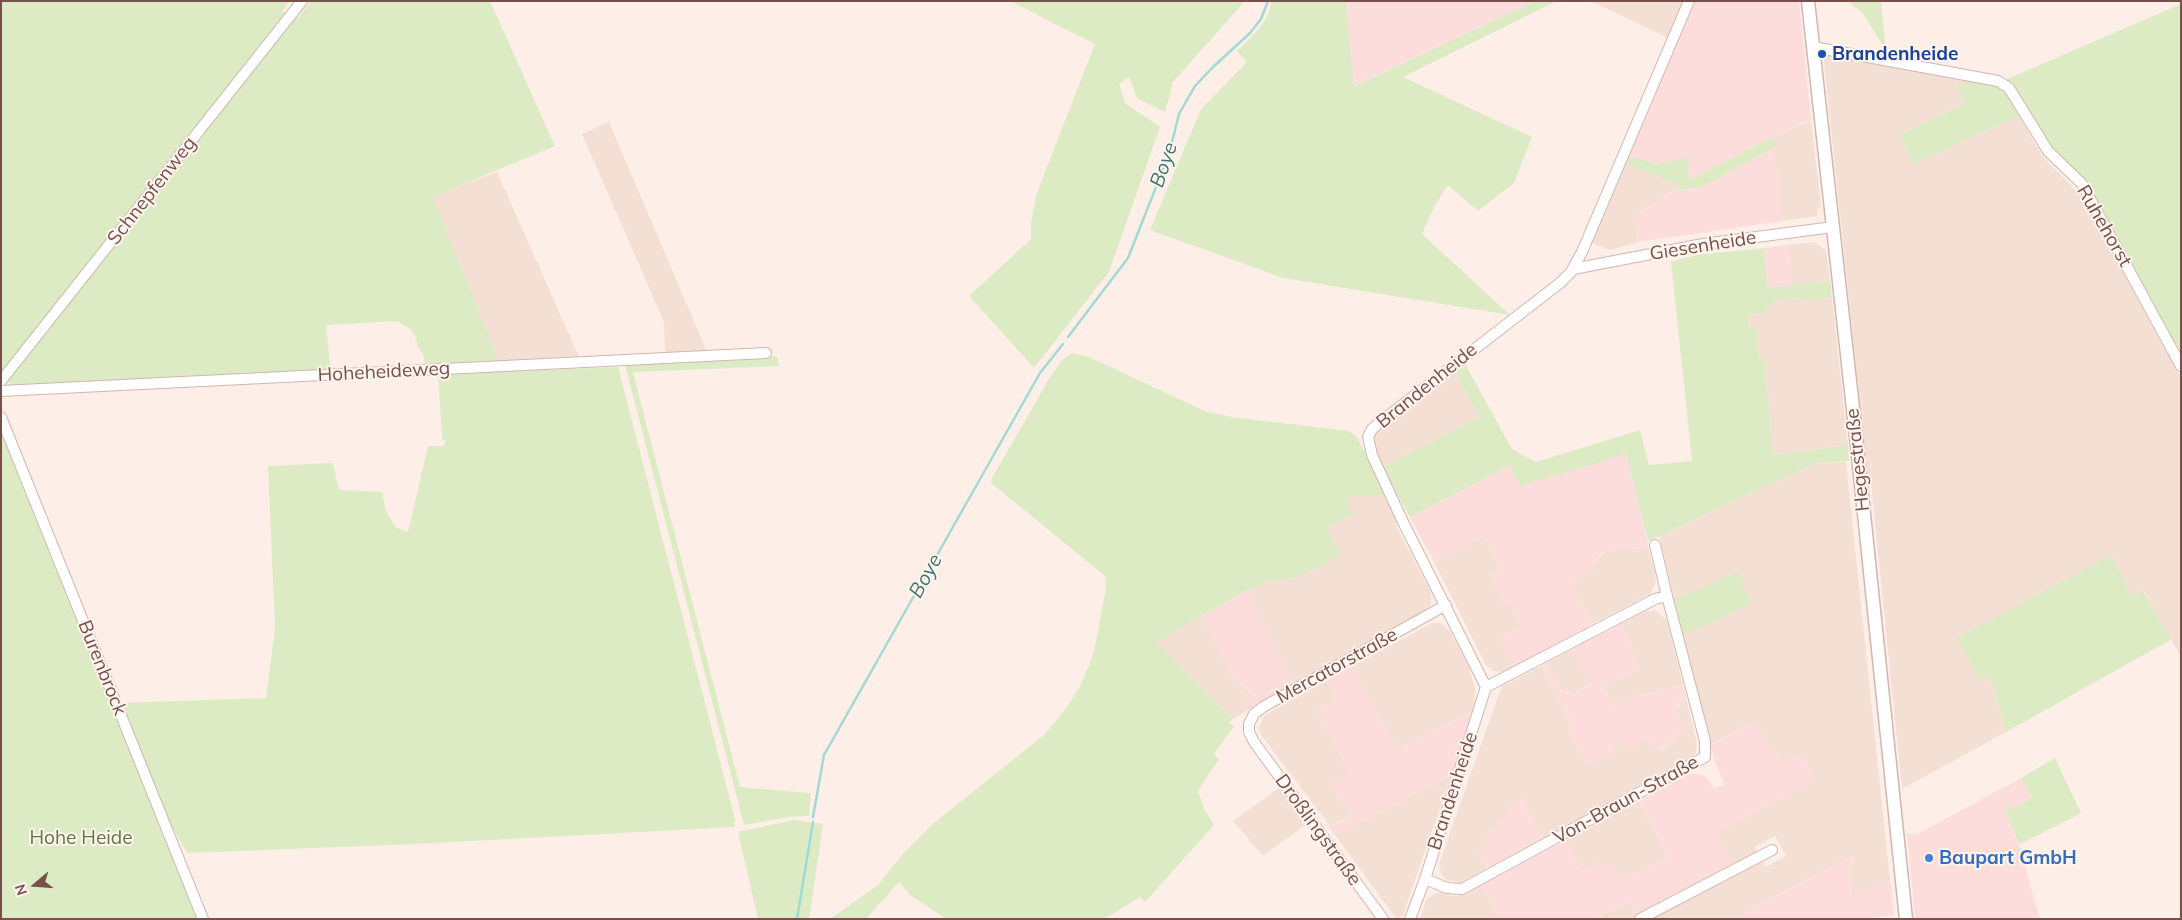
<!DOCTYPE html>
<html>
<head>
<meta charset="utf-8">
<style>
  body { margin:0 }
  #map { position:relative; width:2182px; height:920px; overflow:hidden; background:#fdefe7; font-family:Mulish,sans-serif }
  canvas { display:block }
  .frame { position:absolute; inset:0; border:2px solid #77504b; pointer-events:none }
  .north { position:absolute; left:10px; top:860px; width:50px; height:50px; -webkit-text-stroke:4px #fff4ee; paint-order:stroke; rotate:252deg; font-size:14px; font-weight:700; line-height:20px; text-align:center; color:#77504b }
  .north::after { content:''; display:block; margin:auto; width:18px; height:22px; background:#77504b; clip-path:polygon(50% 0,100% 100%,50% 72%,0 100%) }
</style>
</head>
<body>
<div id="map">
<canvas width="2182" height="920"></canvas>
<div class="frame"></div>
<div class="north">N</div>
</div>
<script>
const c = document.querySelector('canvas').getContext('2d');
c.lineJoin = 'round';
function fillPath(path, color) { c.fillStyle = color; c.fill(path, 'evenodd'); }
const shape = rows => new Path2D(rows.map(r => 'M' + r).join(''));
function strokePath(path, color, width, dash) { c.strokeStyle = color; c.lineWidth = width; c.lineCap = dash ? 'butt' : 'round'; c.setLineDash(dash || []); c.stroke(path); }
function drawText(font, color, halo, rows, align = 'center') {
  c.font = font + ' Mulish,sans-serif'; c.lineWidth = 4; c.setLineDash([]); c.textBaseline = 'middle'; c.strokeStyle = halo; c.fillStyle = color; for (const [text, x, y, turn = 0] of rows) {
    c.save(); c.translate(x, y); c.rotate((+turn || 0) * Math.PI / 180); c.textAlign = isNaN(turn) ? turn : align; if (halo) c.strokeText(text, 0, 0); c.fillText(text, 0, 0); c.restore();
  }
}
const residential = shape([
  [1591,1,1684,1,1668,38],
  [1823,52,1969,80,1965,104,1900,134,1913,164,2019,116,2042,156,2083,198,2181,378,2181,657,2144,591,2133,596,2111,555,1980,680,1990,675,2006,732,1902,789,1871,483,1868,479],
  [1811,120,1821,206,1817,210,1818,216,1782,221,1772,137],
  [609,122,707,352,665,356,664,322,582,134],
  [1625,163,1681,186,1636,215,1638,242,1610,250,1591,243],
  [497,172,580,359,500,364,432,196],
  [1814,242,1826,250,1830,281,1792,286,1788,245],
  [1800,298,1801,301,1832,298,1848,445,1773,455,1765,360,1760,360,1756,328,1749,328,1748,315,1763,313,1776,300],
  [1454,369,1479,417,1382,468,1374,450,1371,437,1383,424],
  [1846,462,1890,880,1852,899,1848,869,1855,860,1853,856,1732,919,1650,919,1761,860,1766,867,1786,856,1775,836,1755,847,1758,853,1732,867,1715,833,1784,763,1772,754,1755,721,1710,745,1659,536,1814,464],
  [1385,493,1398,522,1395,524,1431,593,1431,604,1426,611,1293,685,1246,591,1269,582,1296,578,1341,555,1327,527,1345,498,1353,496,1378,496],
  [1484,536,1501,570,1490,575,1504,603,1510,601,1522,627,1500,638,1515,666,1503,672,1493,671,1486,665,1434,562],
  [1623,548,1649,549,1656,578,1655,585,1650,594,1592,624,1570,583,1593,570,1593,564,1606,551],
  [1656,610,1667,621,1683,685,1633,697,1613,708,1602,686,1639,668,1621,624,1644,612],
  [1202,616,1234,678,1256,697,1246,703,1250,709,1233,719,1155,642],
  [1432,623,1441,623,1450,631,1469,667,1475,689,1474,711,1397,750,1351,667],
  [1573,649,1590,680,1590,684,1574,694,1567,692,1564,693,1559,688,1546,663],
  [1542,666,1573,729,1569,731,1588,765,1614,751,1611,745,1620,740,1626,750,1648,738,1660,750,1676,740,1675,709,1678,707,1681,700,1686,699,1697,742,1696,752,1692,758,1542,839,1524,805,1508,807,1511,815,1497,823,1499,826,1491,830,1489,849,1479,854,1487,868,1462,882,1447,880,1441,874,1439,864,1500,691,1503,686],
  [1326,681,1336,700,1316,711,1350,774,1337,795,1353,815,1330,826,1261,735,1259,727,1265,715],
  [1451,776,1403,915,1399,918,1395,917,1335,835],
  [1281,786,1308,823,1263,856,1233,821],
  [1639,801,1669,857,1621,882,1601,869,1598,863,1581,872,1565,841],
  [1482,885,1497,913,1493,915,1495,919,1420,919,1426,900,1431,896,1439,892,1453,896,1461,895],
  [1631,900,1639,916,1633,919,1595,919]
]);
const commercial = shape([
  [1346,1,1535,1,1353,86],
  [1693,1,1799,1,1811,120,1802,123,1690,180,1687,157,1655,164,1628,155],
  [1774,148,1782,221,1638,242,1636,215,1674,191,1702,187],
  [1788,245,1792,286,1768,288,1764,248],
  [1627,453,1649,549,1623,548,1606,551,1600,555,1593,564,1593,570,1570,583,1592,624,1515,666,1500,638,1522,627,1510,601,1504,604,1490,575,1501,570,1484,536,1434,562,1410,517,1510,465,1520,485],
  [1246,591,1293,685,1250,709,1246,703,1256,696,1234,678,1202,616],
  [1621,624,1639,668,1602,686,1613,707,1633,697,1683,685,1686,699,1681,700,1675,709,1686,730,1675,736,1676,740,1655,751,1648,738,1626,750,1620,741,1611,745,1614,751,1588,765,1569,731,1573,728,1542,666,1546,663,1561,692,1574,694,1588,686,1590,682,1573,649],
  [1351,667,1397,749,1473,712,1451,776,1335,835,1328,826,1332,826,1353,815,1337,795,1331,783,1350,774,1316,711,1336,700,1326,681],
  [1755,721,1772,753,1778,751,1784,762,1802,754,1815,780,1715,833,1732,867,1639,916,1631,900,1595,919,1495,919,1493,915,1497,913,1482,885,1565,841,1581,872,1598,863,1602,868,1611,863,1621,881,1669,857,1639,801,1690,774,1700,774,1706,777,1714,789,1725,784,1715,762,1710,745],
  [2021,778,2032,798,2012,810,2004,808,2019,846,2040,919,1915,919,1907,833,1916,835],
  [1524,798,1527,803,1524,806,1542,839,1487,868,1479,854,1489,849,1484,836,1498,826,1497,823,1511,815,1507,807],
  [1853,856,1855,860,1848,869,1852,898,1890,880,1894,915,1863,919,1732,919]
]);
const green = shape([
  [1,1,290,1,282,11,298,18,311,1,490,1,555,146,433,197,500,364,425,367,424,356,418,347,415,336,410,329,397,321,326,325,331,372,12,386,8,382,8,377,196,145,182,145,1,373],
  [1013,1,1245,1,1173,82,1165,112,1137,98,1129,77,1119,84,1125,103,1160,127,1109,272,1034,368,969,296,1031,239,1031,223,1036,195,1095,44,1014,3],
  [1272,1,1346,1,1354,86,1535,1,1557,1,1403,77,1532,137,1514,183,1478,211,1448,185,1434,207,1422,234,1510,315,1283,278,1150,230,1201,109,1247,62,1237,51,1259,29,1267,17],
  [1847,1,1881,1,1886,53,1883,52,1883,46,1863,13],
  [2181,4,2181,358,2084,180,2049,148,2007,79],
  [1969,80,1999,86,2004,89,2019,116,1913,164,1900,134,1965,104,1957,85],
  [1772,137,1774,148,1702,187,1674,191,1680,186,1625,163,1628,155,1655,164,1687,157,1690,180],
  [1764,248,1768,288,1830,281,1832,298,1801,301,1800,298,1776,300,1763,313,1748,315,1749,328,1756,327,1760,360,1765,359,1773,455,1848,445,1849,461,1814,464,1648,541,1626,454,1520,486,1509,466,1410,517,1382,468,1479,417,1454,369,1464,362,1512,449,1536,462,1640,430,1649,465,1692,461,1671,262,1696,255],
  [1072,353,1089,357,1207,412,1232,417,1349,431,1357,437,1385,493,1378,496,1353,496,1345,498,1353,514,1327,527,1341,555,1296,578,1269,582,1246,591,1156,642,1233,719,1229,723,1234,726,1214,754,1219,759,1198,790,1204,809,1214,825,1145,902,1140,897,1104,919,946,919,910,895,899,882,866,919,830,919,878,885,901,856,935,822,1045,734,1064,711,1079,688,1089,666,1094,651,1106,589,1105,576,991,483,992,478,1049,379,1062,360],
  [771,356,777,357,779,366,633,372,740,787,811,793,809,816,788,817,744,825,625,365],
  [618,367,735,819,734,827,416,844,187,853,171,825,119,703,266,698,275,628,268,466,333,463,339,490,382,492,386,511,395,527,408,532,428,446,444,446,446,441,442,439,438,374],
  [1,430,200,919,1,919],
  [2111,555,2133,596,2143,591,2172,639,2006,732,1990,675,1980,680,1957,638],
  [1738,572,1752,604,1683,635,1675,599],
  [2055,758,2081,813,2019,845,2004,808,2009,805,2012,809,2032,798,2021,778],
  [794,820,823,824,809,919,758,919,738,832]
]);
const stream = shape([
  [1068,337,1128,258,1169,154,1179,114,1195,86,1212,68,1250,33,1261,19,1268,1],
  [813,817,824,755,1040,373,1063,344],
  [797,919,813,822]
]);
const minor = shape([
  [1813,47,1998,81,2009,88,2048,151,2082,184,2181,366],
  [1573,269,1703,244,1833,227],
  [1,381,302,1],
  [1,391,766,353],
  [1,417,203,919],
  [1655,545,1667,596],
  [1425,879,1447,888,1462,889,1705,757,1705,741,1667,596,1655,599,1486,687],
  [1383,919,1254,742,1249,732,1249,724,1254,714,1263,707,1446,605],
  [1410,919,1425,879,1486,687,1403,522,1372,455,1368,437,1372,429,1379,423,1560,283,1571,272,1582,252,1689,1],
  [1640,919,1772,850]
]);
const tertiary = shape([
  [1808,1,1855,427,1906,919]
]);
const markers = [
  [1822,54,5,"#1a4fb4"],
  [1929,858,5,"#3f7fe0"]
];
const transitNames = [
  ["Brandenheide",1832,54]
];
const streetNames = [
  ["Schnepfenweg",152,191,-52],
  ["Ruhehorst",2104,226,60],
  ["Giesenheide",1703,246,-9],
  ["Hoheheideweg",384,372,-3],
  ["Brandenheide",1427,386,-39],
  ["Hegestraße",1858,460,-96],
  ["Mercatorstraße",1337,666,-29],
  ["Burenbrock",102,668,68],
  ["Brandenheide",1453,791,-72],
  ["Von-Braun-Straße",1626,800,-29],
  ["Droßlingstraße",1318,830,54]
];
const parkNames = [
  ["Hohe Heide",81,838]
];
const shopNames = [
  ["Baupart GmbH",1939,858]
];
const waterNames = [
  ["Boye",1164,165,-71],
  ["Boye",926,576,-61]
];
fillPath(residential, '#f4dfd5');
fillPath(commercial, '#fddddb');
fillPath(green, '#ddebc5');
strokePath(stream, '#a1d9d4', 2.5);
strokePath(minor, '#d1b6af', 12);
strokePath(tertiary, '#d1b6af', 15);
strokePath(minor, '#fff', 10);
strokePath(tertiary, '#fff', 12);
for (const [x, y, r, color] of markers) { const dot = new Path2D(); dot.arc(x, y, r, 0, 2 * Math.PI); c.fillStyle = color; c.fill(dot); strokePath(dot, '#fff4ee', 2); }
drawText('bold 19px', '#164399', '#fff4ee', transitNames, 'left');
drawText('19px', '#77504b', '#fff4ee', streetNames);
drawText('19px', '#5e7740', '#fff4ee', parkNames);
drawText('bold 19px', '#366cbe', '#fff4ee', shopNames, 'left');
drawText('italic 20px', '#3b7570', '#fff4ee', waterNames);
</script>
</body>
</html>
